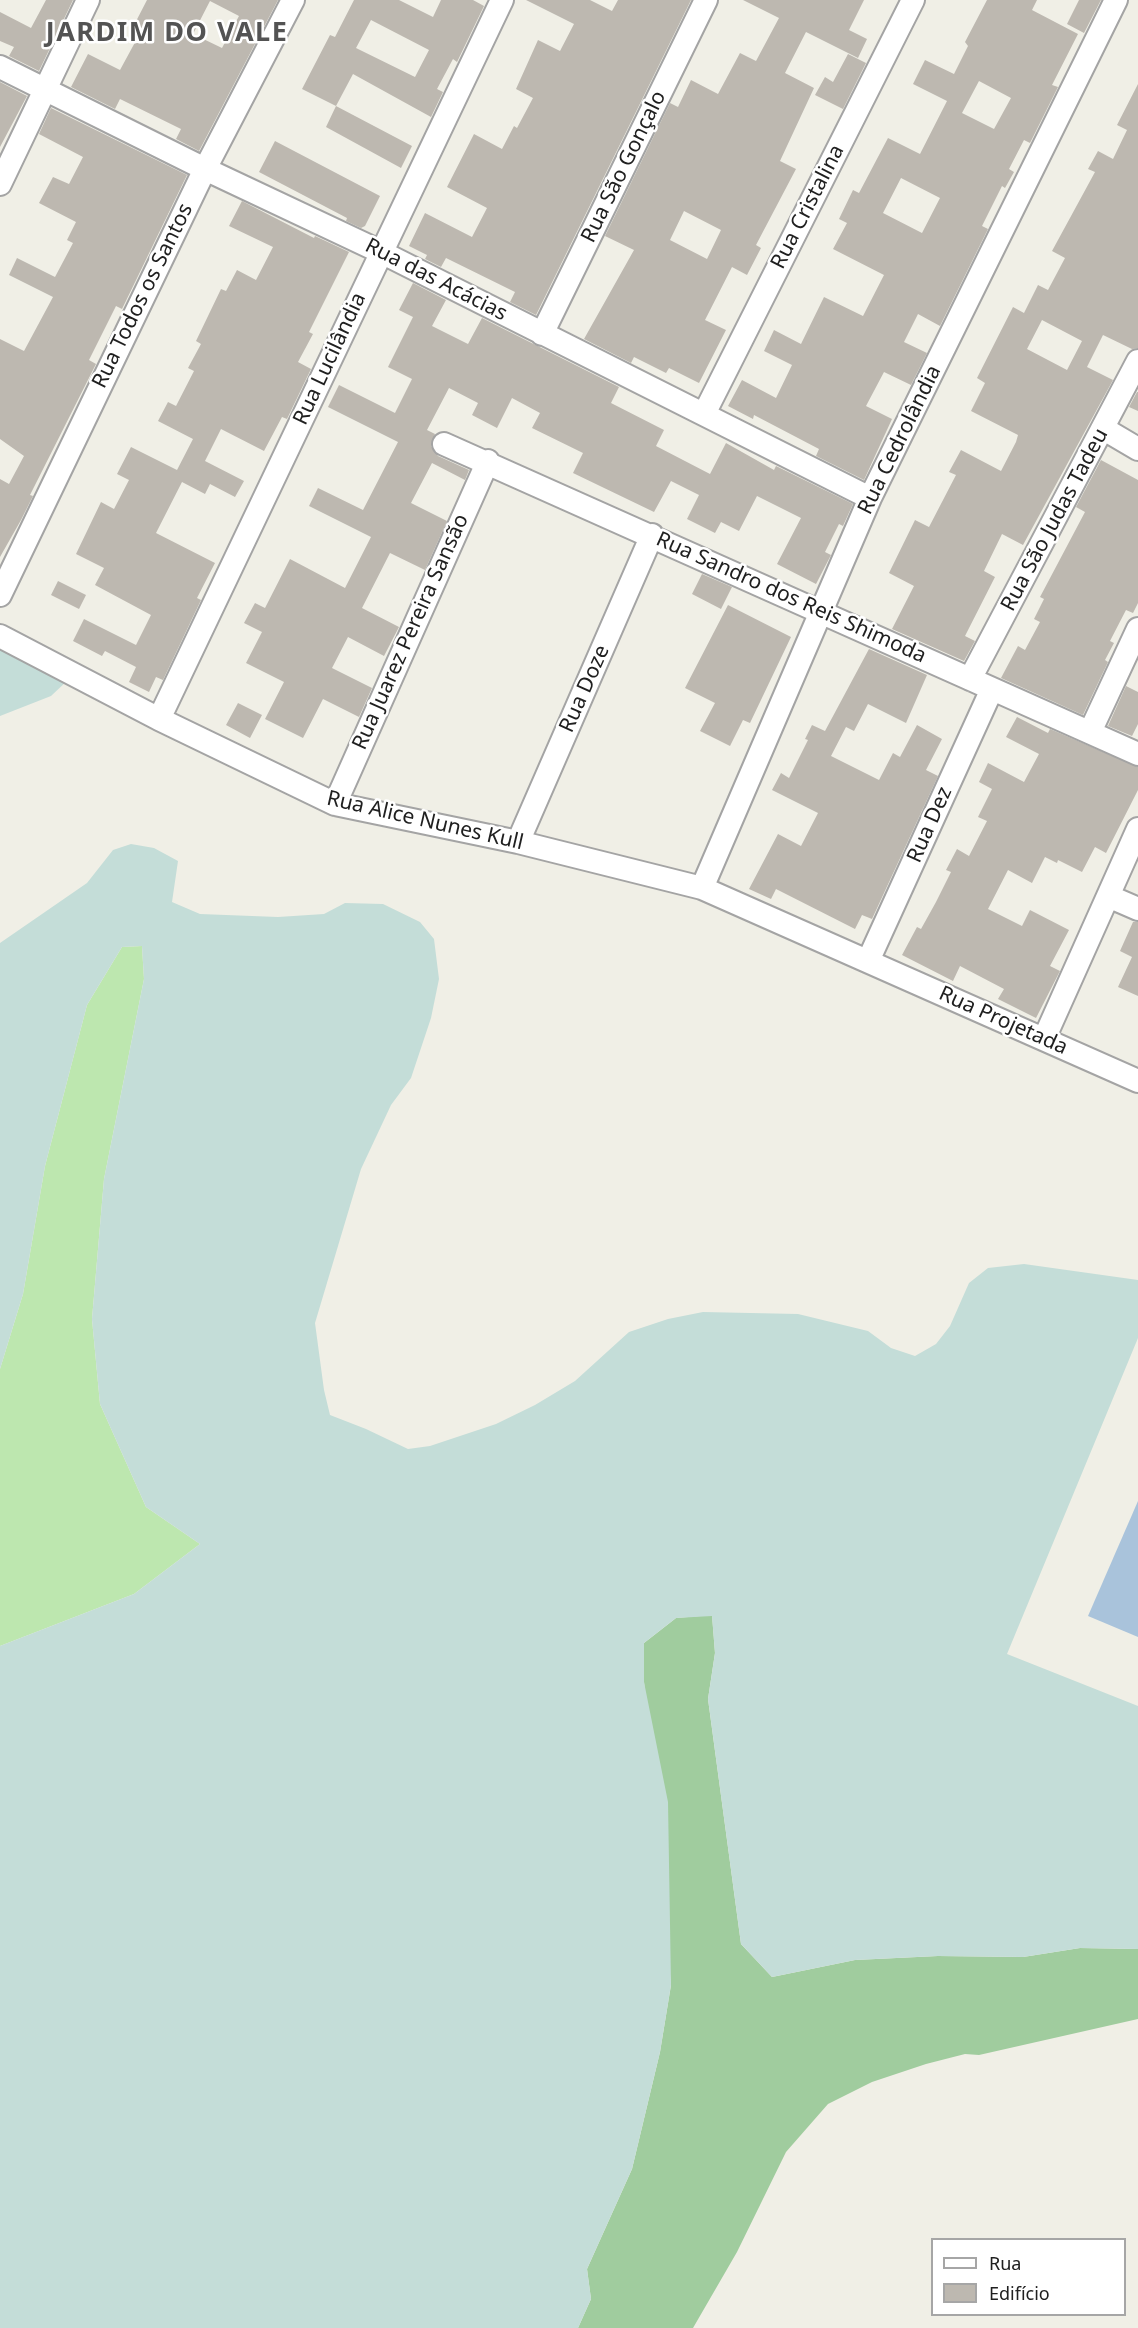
<!DOCTYPE html>
<html>
<head>
<meta charset="utf-8">
<style>
  body { margin:0 }
  #map { position:relative; width:1138px; height:2328px; overflow:hidden; background:#f0efe6; font-family:"Noto Sans",sans-serif }
  canvas { display:block }
  .legend { position:absolute; left:931px; top:2238px; width:195px; height:78px; box-sizing:border-box; background:#fff; border:2px solid #a6a6a6; margin:0; padding:8px 10px; list-style:none; font-size:18px; color:#202020 }
  .legend li { display:flex; align-items:center; gap:12px; height:30px }
  .legend b { width:30px; border:2px solid #a6a6a6 }
</style>
</head>
<body>
<div id="map">
<canvas width="1138" height="2328"></canvas>
<ul class="legend">
<li><b style="height:8px;background:#fff"></b>Rua</li>
<li><b style="height:16px;background:#bdb8b0"></b>Edifício</li>
</ul>
</div>
<script>
const c = document.querySelector('canvas').getContext('2d');
c.lineJoin = 'round';
function fillPath(path, color) { c.fillStyle = color; c.fill(path, 'evenodd'); }
const shape = rows => new Path2D(rows.map(r => 'M' + r).join(''));
function strokePath(path, color, width, dash) { c.strokeStyle = color; c.lineWidth = width; c.lineCap = dash ? 'butt' : 'round'; c.setLineDash(dash || []); c.stroke(path); }
function drawText(font, color, halo, rows, align = 'center') {
  c.font = font + ' "Noto Sans",sans-serif'; c.lineWidth = 5; c.setLineDash([]); c.textBaseline = 'middle'; c.strokeStyle = halo; c.fillStyle = color; for (const [text, x, y, turn = 0] of rows) {
    c.save(); c.translate(x, y); c.rotate((+turn || 0) * Math.PI / 180); c.textAlign = isNaN(turn) ? turn : align; if (halo) c.strokeText(text, 0, 0); c.fillText(text, 0, 0); c.restore();
  }
}
const grass = shape([
  [142,946,144,979,104,1179,92,1319,100,1404,146,1507,200,1544,134,1594,0,1646,0,1369,23,1294,45,1166,87,1005,122,947]
]);
const forest = shape([
  [712,1615,715,1653,708,1699,741,1944,772,1977,855,1960,938,1956,1023,1957,1080,1948,1138,1949,1138,2019,979,2055,965,2054,926,2064,872,2082,828,2104,786,2152,737,2252,693,2328,578,2328,591,2299,587,2269,632,2169,660,2052,671,1985,644,1682,644,1643,676,1618]
]);
const wetland = shape([
  [0,645,68,680,51,696,0,716],
  [131,844,154,848,178,861,172,902,200,914,278,917,324,914,345,903,383,904,420,922,434,939,439,979,431,1018,411,1078,391,1105,361,1169,315,1323,324,1390,330,1415,366,1429,408,1449,430,1446,496,1424,535,1405,575,1381,629,1332,668,1319,703,1312,798,1314,868,1331,891,1348,915,1356,936,1344,950,1326,969,1283,988,1268,1024,1264,1138,1280,1138,1338,1007,1654,1138,1706,1138,1949,1080,1948,1023,1957,938,1956,855,1960,772,1977,741,1944,708,1699,715,1653,712,1616,676,1618,644,1643,644,1682,668,1802,671,1985,660,2052,632,2169,587,2269,591,2299,578,2328,0,2328,0,1646,134,1594,200,1544,146,1507,100,1404,92,1319,104,1179,144,979,142,946,122,947,87,1005,45,1166,23,1294,0,1369,0,943,87,883,113,850]
]);
const water = shape([
  [1138,1501,1138,1637,1088,1616]
]);
const building = shape([
  [46,0,73,0,39,71,9,56,14,47,0,41,0,12,31,28],
  [147,0,278,0,199,151,176,139,181,129,120,99,115,109,71,87,88,54,120,70,139,35,131,31],
  [210,1,239,16,222,48,193,34],
  [354,0,399,0,433,17,441,0,473,0,484,6,457,62,453,59,437,89,443,92,431,117,353,74,336,106,302,89,330,35,335,37],
  [371,20,429,50,415,77,356,48],
  [526,0,590,0,612,11,618,0,691,0,536,315,510,302,515,292,446,258,441,267,425,259,427,255,409,246,425,213,472,237,487,208,447,187,474,134,502,149,514,126,517,128,533,98,516,89,538,40,560,51,574,24],
  [743,0,864,0,849,30,867,39,858,58,806,32,785,73,814,88,780,161,796,169,756,245,761,248,747,275,732,267,705,320,726,330,699,383,669,368,666,373,634,357,631,363,584,339,634,250,605,236,670,103,678,107,691,80,718,94,740,53,756,61,779,18],
  [684,211,721,230,707,259,670,240],
  [987,0,1037,0,1032,10,1078,34,1052,85,1058,87,1030,143,1024,140,1009,169,1014,172,1005,188,1002,186,982,226,988,229,940,326,918,314,904,342,927,353,911,385,884,372,866,406,892,419,864,480,816,456,819,449,754,415,753,419,728,406,742,380,776,398,792,365,764,351,774,330,801,344,824,297,863,316,884,275,833,249,847,223,839,219,853,190,859,193,888,138,920,154,947,101,913,84,925,60,954,74,968,46,965,42],
  [979,81,1011,98,994,129,962,113],
  [901,178,940,198,922,233,883,213],
  [1079,0,1101,0,1084,33,1067,24],
  [848,54,866,63,843,109,815,95,825,77,833,82],
  [0,82,27,96,0,147],
  [1138,84,1138,348,1132,349,1103,335,1087,367,1113,380,1023,545,1002,534,984,571,995,577,965,636,975,641,964,661,892,629,914,586,889,573,915,520,929,527,956,475,949,472,961,450,1001,471,1016,442,1018,435,971,411,985,383,977,378,1013,307,1024,313,1038,285,1048,290,1065,258,1052,251,1095,172,1088,169,1098,151,1113,159,1127,130,1117,125],
  [1042,320,1082,341,1067,370,1027,349],
  [336,106,412,146,401,168,326,127],
  [51,108,187,175,122,309,116,306,89,360,96,364,30,495,33,496,21,520,0,557,0,479,9,484,24,456,0,439,0,339,24,351,53,297,9,275,17,258,55,277,73,243,67,240,76,222,39,203,53,177,69,184,83,157,39,134],
  [275,141,380,196,365,226,361,228,346,221,347,218,259,172],
  [242,201,314,238,315,236,349,252,309,332,313,334,298,362,311,369,287,419,282,417,264,451,221,429,205,461,244,481,235,497,210,484,205,494,182,482,156,533,215,563,197,598,201,600,163,680,156,677,149,692,129,682,136,667,105,651,102,656,73,641,84,619,136,645,151,615,95,585,104,568,76,554,101,502,114,509,129,480,117,474,131,447,177,470,193,439,158,421,168,402,176,406,194,371,188,368,201,344,196,341,221,289,226,291,237,270,256,280,273,247,229,226],
  [413,283,446,300,432,326,468,344,482,318,619,387,611,403,664,430,656,446,710,474,726,443,774,470,776,466,853,504,843,526,839,524,825,552,831,555,816,584,777,564,801,518,757,496,739,531,721,522,715,533,687,519,699,495,671,481,654,512,573,473,583,453,532,428,540,413,512,398,497,428,472,415,478,403,449,388,427,430,435,434,431,446,438,456,469,470,465,480,432,463,411,503,447,521,425,570,390,553,362,608,399,627,384,656,348,637,332,668,372,688,359,717,323,699,303,738,265,719,284,682,246,663,262,632,244,623,255,603,265,608,290,559,345,588,371,537,309,506,318,488,363,510,398,442,328,407,339,385,395,413,412,379,388,367,413,317,399,310],
  [1137,392,1138,392,1138,411,1129,407],
  [1101,460,1138,480,1138,603,1133,613,1126,610,1110,641,1114,643,1105,660,1108,662,1083,715,1001,678,1018,646,1025,650,1040,622,1034,619,1044,599,1040,597,1085,512,1076,507],
  [702,574,732,587,721,609,692,594],
  [58,581,86,595,79,609,51,595],
  [728,605,791,637,750,723,743,720,730,746,700,731,715,703,685,688],
  [869,649,927,675,906,723,868,704,854,731,846,727,831,756,879,780,893,753,900,757,917,725,942,739,926,770,938,776,872,919,862,915,855,929,776,889,771,899,749,889,778,834,801,846,818,813,772,790,781,773,789,778,808,740,805,739,812,725,825,731],
  [1126,686,1138,692,1138,724,1132,736,1108,726],
  [238,703,262,715,250,738,226,725],
  [1017,717,1048,733,1050,729,1138,767,1138,790,1106,853,1095,847,1082,872,1058,860,1057,863,1045,857,1032,883,1008,870,988,909,1022,926,1030,910,1069,930,1050,966,1060,971,1036,1018,998,999,1004,989,960,966,953,981,902,955,917,927,921,929,936,902,951,872,946,870,957,849,969,856,987,821,978,817,992,789,979,782,988,763,1024,782,1039,754,1006,737],
  [1133,922,1138,922,1138,996,1118,987,1132,957,1120,951]
]);
const street = shape([
  [0,67,205,169,381,252,870,498],
  [0,184,88,0],
  [542,334,706,0],
  [704,414,913,0],
  [1104,429,1138,449],
  [444,444,1138,754],
  [0,595,205,169,293,0],
  [0,636,159,719,335,804,518,842,702,888,1138,1081],
  [970,679,1138,361],
  [159,719,502,0],
  [1090,732,1138,629],
  [335,804,488,461],
  [518,842,652,535],
  [702,888,870,498,1116,0],
  [1108,896,1138,909],
  [868,961,992,689],
  [1044,1039,1138,829]
]);
const streetNames = [
  ["Rua São Gonçalo",624,167,-64],
  ["Rua Cristalina",808,207,-63],
  ["Rua das Acácias",436,280,27],
  ["Rua Todos os Santos",143,296,-64],
  ["Rua Lucilândia",330,359,-65],
  ["Rua Cedrolândia",900,440,-64],
  ["Rua São Judas Tadeu",1055,520,-62],
  ["Rua Sandro dos Reis Shimoda",791,598,24],
  ["Rua Juarez Pereira Sansão",411,632,-66],
  ["Rua Doze",585,689,-66],
  ["Rua Alice Nunes Kull",425,821,13],
  ["Rua Dez",930,825,-66],
  ["Rua Projetada",1003,1021,24]
];
const districtNames = [
  ["JARDIM DO VALE",167,33]
];
fillPath(grass, '#bde7af');
fillPath(forest, '#a0cc9e');
fillPath(wetland, '#c4ddd8');
fillPath(water, '#a9c3db');
fillPath(building, '#bdb8b0');
strokePath(street, '#a4a4a4', 26);
strokePath(street, '#fff', 22);
drawText('21px', '#202020', '#fff', streetNames);
c.letterSpacing = '1.5px';
drawText('bold 27px', '#535353', '#fff', districtNames);
c.letterSpacing = '0px';
</script>
</body>
</html>
